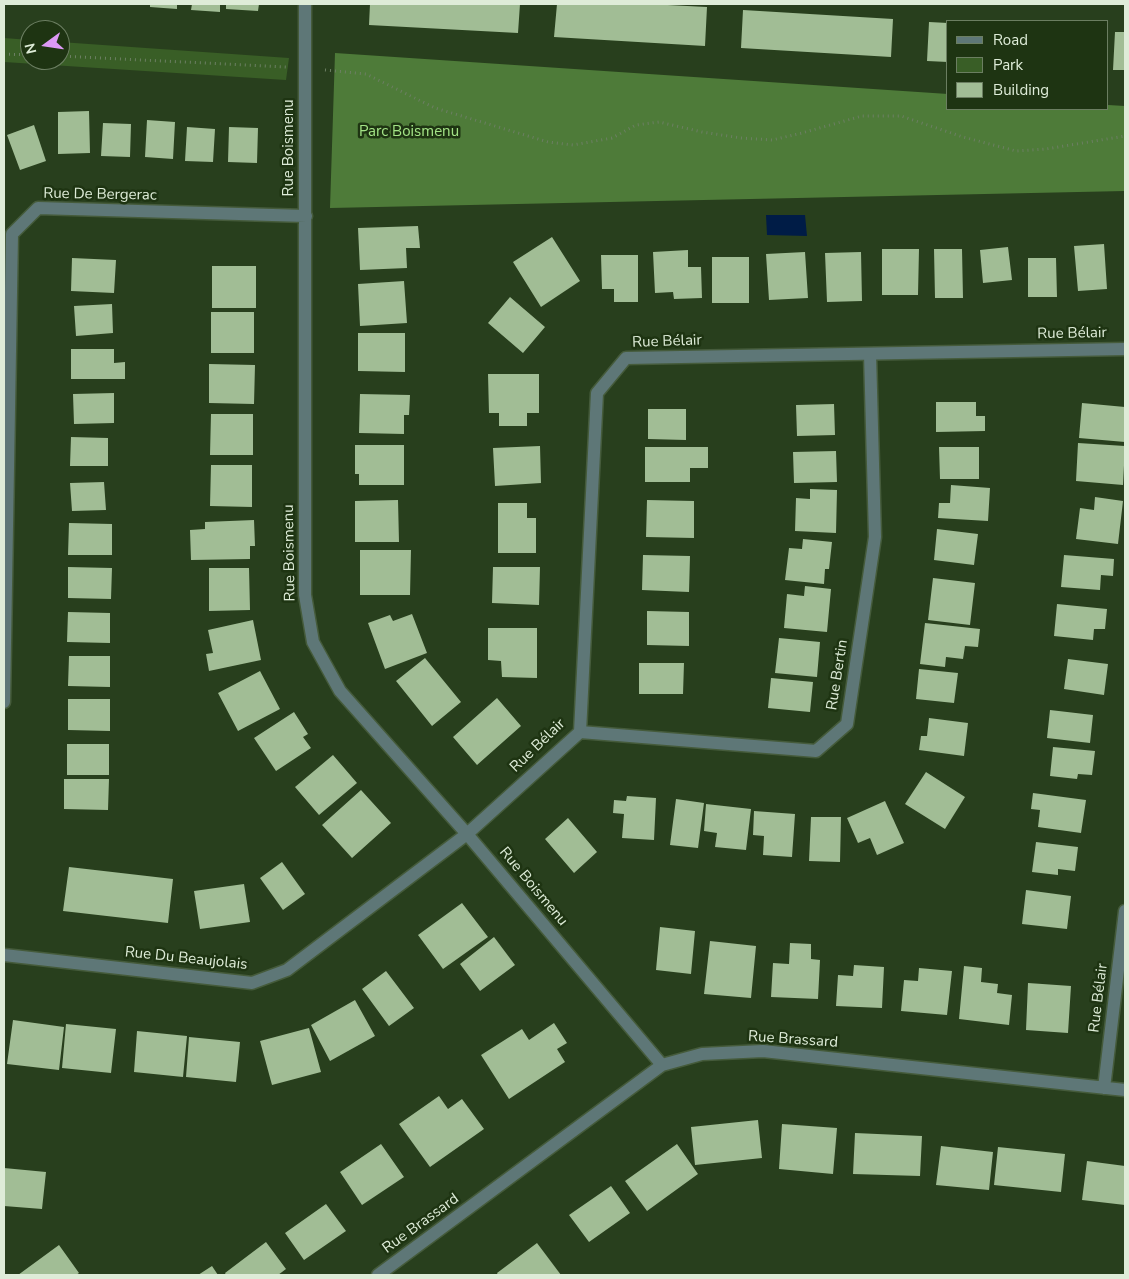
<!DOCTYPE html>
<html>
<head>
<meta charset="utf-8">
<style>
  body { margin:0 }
  #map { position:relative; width:1129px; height:1279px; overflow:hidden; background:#283f1d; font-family:"Nunito Sans",sans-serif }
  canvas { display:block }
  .frame { position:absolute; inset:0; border:5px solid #deecd8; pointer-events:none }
  .legend { position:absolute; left:946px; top:20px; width:162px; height:90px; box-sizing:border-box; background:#1e3412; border:1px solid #6b7e61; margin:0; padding:6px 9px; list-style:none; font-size:15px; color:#deecd8 }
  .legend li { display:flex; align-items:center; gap:10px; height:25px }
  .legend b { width:25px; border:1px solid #6b7e61 }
  .north { position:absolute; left:20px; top:20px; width:50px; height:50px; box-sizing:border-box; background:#1e3412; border:1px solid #6b7e61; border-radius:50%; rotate:256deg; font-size:14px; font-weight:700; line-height:20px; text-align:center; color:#deecd8 }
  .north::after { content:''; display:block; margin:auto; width:18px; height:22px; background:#dc99f5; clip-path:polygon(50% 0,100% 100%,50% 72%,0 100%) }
</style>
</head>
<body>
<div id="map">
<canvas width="1129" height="1279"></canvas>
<div class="frame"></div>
<ul class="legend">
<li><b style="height:6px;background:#5e7777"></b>Road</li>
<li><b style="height:14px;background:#395e26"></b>Park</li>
<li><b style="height:14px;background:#a1bd95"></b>Building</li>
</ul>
<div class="north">N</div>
</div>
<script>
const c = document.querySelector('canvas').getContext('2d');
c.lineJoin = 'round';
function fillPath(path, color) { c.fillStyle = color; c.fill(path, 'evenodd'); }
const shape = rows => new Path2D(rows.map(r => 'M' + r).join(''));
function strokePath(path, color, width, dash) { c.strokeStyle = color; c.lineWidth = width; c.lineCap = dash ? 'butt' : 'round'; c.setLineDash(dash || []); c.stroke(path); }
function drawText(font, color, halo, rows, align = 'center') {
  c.font = font + ' "Nunito Sans",sans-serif'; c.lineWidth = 5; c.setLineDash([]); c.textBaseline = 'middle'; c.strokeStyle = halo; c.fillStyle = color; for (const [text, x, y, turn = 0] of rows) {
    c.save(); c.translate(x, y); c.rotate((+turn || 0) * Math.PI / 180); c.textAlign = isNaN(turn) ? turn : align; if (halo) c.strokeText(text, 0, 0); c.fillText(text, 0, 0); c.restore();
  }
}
const green = shape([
  [4,38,30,40,30,60,60,60,60,42,289,58,286,80,4,62]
]);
const forest = shape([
  [335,53,948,94,948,109,1108,109,1108,105,1125,106,1125,191,330,208]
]);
const water = shape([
  [766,215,805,215,807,236,767,235]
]);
const building = shape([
  [150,4,177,4,177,9,150,7],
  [192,4,220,4,220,12,191,10],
  [226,4,259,4,258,11,226,9],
  [370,4,520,4,518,33,369,25],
  [557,4,648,4,707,7,705,46,554,37],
  [743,10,893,19,891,57,741,48],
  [929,22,948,23,948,62,927,61],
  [1115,32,1125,32,1125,70,1113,70],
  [89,111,90,153,58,154,58,112],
  [147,120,175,122,173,159,145,157],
  [103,123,131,124,130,157,101,156],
  [34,125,46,161,20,170,7,135],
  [187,127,215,129,213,162,185,161],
  [229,127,258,128,257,163,228,162],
  [418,226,420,248,406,248,407,268,360,270,358,228],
  [552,237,580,281,541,307,513,262],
  [1104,244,1107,289,1078,291,1074,246],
  [1008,247,1012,280,983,283,980,250],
  [882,249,919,249,918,295,882,295],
  [934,249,962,249,963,298,935,298],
  [688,250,688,267,701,267,702,298,674,299,673,292,655,293,653,252],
  [805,252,808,298,769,300,766,254],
  [861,252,862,301,827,302,825,253],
  [601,255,638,255,638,302,614,302,614,289,602,289],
  [712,257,749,257,749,303,712,303],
  [72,258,116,260,114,293,71,291],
  [1028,258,1056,258,1057,297,1028,297],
  [212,266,256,266,256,308,212,308],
  [404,281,407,323,360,326,358,284],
  [510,297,545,327,523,353,488,323],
  [112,304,113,333,76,336,74,306],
  [211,312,254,312,254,353,211,353],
  [358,333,405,333,405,372,358,371],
  [71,349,114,349,114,363,125,362,125,379,71,379],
  [209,364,255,365,254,404,209,403],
  [488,374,539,374,539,413,527,413,527,426,499,426,499,413,489,413],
  [114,393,114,423,74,424,73,394],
  [360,394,410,395,409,415,404,415,404,434,359,433],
  [936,402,976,402,976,416,985,416,985,431,936,432],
  [1082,403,1125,407,1125,442,1079,438],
  [834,404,835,435,797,436,796,405],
  [648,409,686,409,686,440,648,439],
  [211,414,253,414,253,455,210,455],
  [71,437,108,438,108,466,70,466],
  [1078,443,1125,446,1123,485,1076,481],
  [355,445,404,445,404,485,359,485,359,474,355,474],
  [540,446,541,483,495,486,493,448],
  [645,447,708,447,708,468,690,468,690,482,645,482],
  [939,447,979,447,979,479,940,479],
  [836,451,837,482,794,483,793,452],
  [211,465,252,465,252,507,210,506],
  [104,482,106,510,72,511,70,483],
  [951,485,990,488,988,521,938,518,939,503,950,503],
  [810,489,837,490,836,533,795,531,796,498,810,499],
  [1095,497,1123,501,1118,544,1076,539,1080,508,1094,510],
  [398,500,399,542,355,542,355,501],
  [647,500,694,501,694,538,646,537],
  [498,503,527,503,527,518,536,518,536,553,498,553],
  [254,520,255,546,250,546,250,559,191,560,190,530,205,529,205,522],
  [69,523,112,524,112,555,68,555],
  [937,529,978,534,974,565,934,560],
  [803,539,832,542,829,569,825,569,824,584,785,580,789,548,802,549],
  [360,550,411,550,410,595,360,595],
  [643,555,690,556,689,592,642,590],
  [1064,555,1114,559,1113,576,1101,575,1100,590,1061,587],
  [68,567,112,568,111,599,68,598],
  [493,567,540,567,539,605,492,603],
  [209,568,249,568,250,610,209,611],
  [933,578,975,583,970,625,928,620],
  [805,586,831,589,827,632,784,628,787,594,804,596],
  [1057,604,1107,609,1105,629,1094,629,1093,640,1054,636],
  [647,611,689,612,689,646,647,645],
  [68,612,110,613,110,643,67,642],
  [412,614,427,653,385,669,368,623,390,615,393,621],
  [253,620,261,660,209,671,206,654,213,653,208,630],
  [925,623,980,629,978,647,965,646,963,659,946,657,945,667,920,664],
  [488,628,537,628,537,678,502,677,501,661,488,660],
  [779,638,820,642,817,677,775,673],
  [69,656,110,656,110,687,68,686],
  [425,658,461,702,432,726,396,681],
  [1068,659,1108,664,1104,695,1064,689],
  [639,663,684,663,683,694,639,694],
  [919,669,958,673,954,703,916,699],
  [260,671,280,709,238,731,218,693],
  [771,678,813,682,810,712,768,708],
  [497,698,521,726,477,765,453,737],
  [68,699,110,699,110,731,68,730],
  [1050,710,1093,715,1090,743,1047,738],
  [294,712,308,734,303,737,311,748,276,771,254,738],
  [929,718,968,723,964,756,919,750,921,736,927,736],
  [67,744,109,744,109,775,67,775],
  [1053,747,1095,751,1092,775,1078,774,1077,779,1050,776],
  [333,755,357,783,319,815,295,787],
  [926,772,965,797,945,829,905,804],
  [64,779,109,779,108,810,64,809],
  [361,790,391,823,352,858,322,825],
  [1033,793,1086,800,1081,833,1038,827,1040,810,1031,809],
  [627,796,656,798,654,840,622,838,624,814,613,813,614,800,626,801],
  [676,799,704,803,698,848,670,845],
  [885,801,904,843,877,855,870,838,858,843,847,818],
  [706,804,751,809,746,850,715,847,717,833,704,831],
  [754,811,795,814,792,857,763,855,764,836,753,835],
  [811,817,841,817,840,862,809,861],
  [568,818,597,852,574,873,545,839],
  [1036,842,1078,847,1075,871,1058,869,1058,875,1032,872],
  [282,862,305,894,283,910,260,878],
  [69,867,173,879,168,923,63,911],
  [244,884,250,922,200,929,194,891],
  [1026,890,1071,896,1067,929,1022,924],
  [462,903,488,937,443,969,418,935],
  [660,927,695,931,691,974,656,970],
  [494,937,515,965,480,991,460,964],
  [710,941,756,946,751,998,704,994],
  [790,943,811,944,811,959,820,960,818,999,771,997,773,963,789,964],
  [854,965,884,967,882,1008,836,1006,838,975,853,976],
  [964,966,982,968,981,982,998,984,997,993,1012,995,1009,1025,959,1019],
  [919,968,952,971,947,1015,901,1011,904,980,918,981],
  [386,971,414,1008,389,1026,362,989],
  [1028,983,1071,986,1068,1033,1026,1030],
  [355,1000,375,1036,330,1061,311,1025],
  [13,1020,64,1027,59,1070,7,1064],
  [554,1023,567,1043,557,1049,565,1062,509,1099,481,1055,522,1029,529,1040],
  [66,1024,116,1029,111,1073,62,1068],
  [309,1028,321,1072,272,1085,260,1041],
  [137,1031,187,1036,183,1077,134,1072],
  [189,1037,240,1042,236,1082,186,1077],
  [439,1096,448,1109,462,1099,484,1129,430,1167,399,1124],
  [758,1120,762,1158,695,1165,691,1127],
  [782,1124,837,1128,833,1174,779,1169],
  [855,1133,922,1136,920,1176,853,1174],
  [381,1144,404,1177,362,1205,340,1172],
  [677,1144,698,1174,647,1211,625,1181],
  [941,1146,993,1152,989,1190,936,1185],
  [998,1147,1065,1154,1061,1192,994,1185],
  [1087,1161,1125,1166,1125,1205,1082,1200],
  [4,1168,46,1172,42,1209,4,1206],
  [611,1186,630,1213,589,1242,569,1215],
  [326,1204,346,1231,304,1260,285,1233],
  [266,1242,286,1269,278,1275,226,1275,225,1273],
  [537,1243,561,1275,498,1275,497,1273],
  [59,1245,79,1273,76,1275,18,1275],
  [212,1266,218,1275,198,1275]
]);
const path = shape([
  [4,54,30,55],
  [60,56,286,67],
  [325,70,366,74,435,108,548,142,573,145,612,138,636,125,659,122,702,132,741,138,772,140,802,133,862,116,901,116,963,137,1016,151,1046,149,1125,136]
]);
const minor = shape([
  [305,4,305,595,313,642,340,691,467,834,662,1065],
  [4,702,12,234,38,208,306,216],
  [580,732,816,751,847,724,875,537,870,354],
  [4,955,252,983,287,970,467,834,580,732,597,393,626,358,1125,349],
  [1104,1088,1125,911],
  [378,1275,662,1065,702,1054,763,1051,1125,1090]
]);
const parkNames = [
  ["Parc Boismenu",409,132]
];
const streetNames = [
  ["Rue Boismenu",289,148,-90],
  ["Rue De Bergerac",100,195,1],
  ["Rue Bélair",1072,334,-1],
  ["Rue Bélair",667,342,-2],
  ["Rue Boismenu",290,553,-91],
  ["Rue Bertin",838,675,-81],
  ["Rue Bélair",538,746,-44],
  ["Rue Boismenu",533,887,50],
  ["Rue Du Beaujolais",186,959,6],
  ["Rue Bélair",1099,998,-83],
  ["Rue Brassard",793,1040,4],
  ["Rue Brassard",421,1224,-36]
];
fillPath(green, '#395e26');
fillPath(forest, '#4e7b39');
fillPath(water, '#001c46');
fillPath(building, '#a1bd95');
strokePath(minor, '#455b3b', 15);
strokePath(path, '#6c7f63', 3, [1, 4]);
strokePath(minor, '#5e7777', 12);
drawText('15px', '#a3e386', '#1e3412', parkNames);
drawText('15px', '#deecd8', '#1e3412', streetNames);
</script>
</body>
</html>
